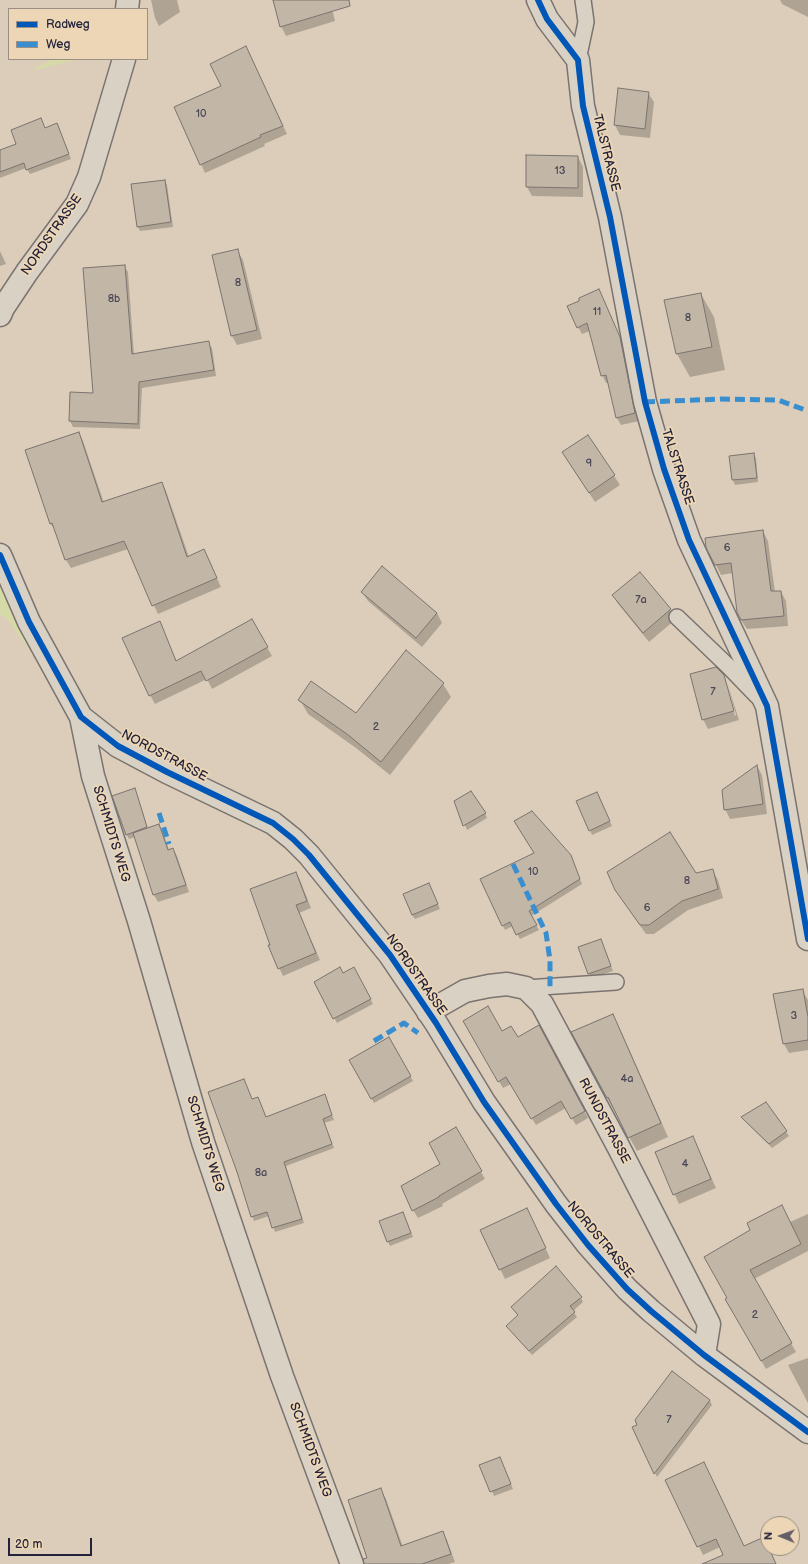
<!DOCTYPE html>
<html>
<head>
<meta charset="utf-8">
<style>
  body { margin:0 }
  #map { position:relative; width:808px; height:1564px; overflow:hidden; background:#dbcdb9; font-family:"Balsamiq Sans",sans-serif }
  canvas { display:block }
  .legend { position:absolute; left:8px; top:8px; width:140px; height:52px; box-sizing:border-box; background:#ecd6b5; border:1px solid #9b8e84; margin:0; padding:5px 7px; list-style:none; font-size:12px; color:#22223b }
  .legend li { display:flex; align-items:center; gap:8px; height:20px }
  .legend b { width:20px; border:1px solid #9b8e84 }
  .north { position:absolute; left:760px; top:1516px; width:40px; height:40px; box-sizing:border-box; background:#ecd6b5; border:1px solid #9b8e84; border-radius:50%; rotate:271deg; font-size:11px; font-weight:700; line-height:16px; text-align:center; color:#22223b }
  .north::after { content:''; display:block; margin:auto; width:14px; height:18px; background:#635e67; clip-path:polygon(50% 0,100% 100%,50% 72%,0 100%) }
  .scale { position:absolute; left:8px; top:1538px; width:84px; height:18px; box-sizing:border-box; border:2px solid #22223b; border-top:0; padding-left:5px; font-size:12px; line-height:14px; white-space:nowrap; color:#22223b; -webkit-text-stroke:3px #ecd6b5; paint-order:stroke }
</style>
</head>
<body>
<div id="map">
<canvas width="808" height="1564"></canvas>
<ul class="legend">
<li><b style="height:5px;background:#0057b8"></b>Radweg</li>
<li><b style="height:5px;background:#398ed0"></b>Weg</li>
</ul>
<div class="north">N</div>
<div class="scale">20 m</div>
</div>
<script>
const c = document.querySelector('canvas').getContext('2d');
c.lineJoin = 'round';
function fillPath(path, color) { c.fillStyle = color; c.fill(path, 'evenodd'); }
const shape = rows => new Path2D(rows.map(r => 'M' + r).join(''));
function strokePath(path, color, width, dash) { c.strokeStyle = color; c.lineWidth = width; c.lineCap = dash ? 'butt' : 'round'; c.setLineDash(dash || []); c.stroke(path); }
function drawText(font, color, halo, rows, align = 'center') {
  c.font = font + ' "Balsamiq Sans",sans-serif'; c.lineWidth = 3.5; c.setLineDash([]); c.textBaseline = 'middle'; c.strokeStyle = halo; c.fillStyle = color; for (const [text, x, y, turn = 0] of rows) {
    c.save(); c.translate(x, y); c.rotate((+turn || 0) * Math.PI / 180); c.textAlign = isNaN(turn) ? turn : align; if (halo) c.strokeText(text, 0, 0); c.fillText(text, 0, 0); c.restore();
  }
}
const green = shape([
  [53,59,79,59,31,71],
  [0,584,33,655,8,620,0,614]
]);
const shadow = shape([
  [151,0,177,0,180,12,159,26,155,18],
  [274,0,330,0,335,21,286,36,281,26],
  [780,0,808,0,808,17,782,4],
  [250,56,287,134,264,144,265,146,205,173,201,164,222,87],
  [648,93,654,102,650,138,620,135,615,125],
  [57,124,71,159,30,174,26,168,0,178,0,151,18,144,45,129],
  [578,157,583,167,583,197,532,196,527,187],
  [165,181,167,185,173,227,140,231,138,227],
  [237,250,243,260,262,339,237,345,232,336],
  [0,251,6,264,0,266],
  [124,266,128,272,134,355,208,343,212,348,216,376,142,388,140,429,73,427,70,421,94,394],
  [599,291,623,345,639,421,621,425,617,418,609,382,606,383,602,375,590,331,582,334,578,327,581,301],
  [701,294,714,317,725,370,690,377,677,354,666,301],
  [79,433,83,441,104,503,162,483,166,491,189,557,208,559,221,587,158,614,128,549,71,568,66,560,56,531,50,523],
  [588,436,620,485,595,502,563,453],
  [753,454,756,458,758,482,735,485,733,480,730,456],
  [763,531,768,541,775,592,781,592,786,601,788,626,747,629,741,620,733,573,721,575,707,547],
  [640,573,670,610,676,619,649,642,619,605,613,596],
  [362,592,437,613,442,623,422,647,368,601],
  [252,621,272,656,212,689,207,679,155,704,150,695,159,622,177,662],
  [724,676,735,716,736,715,727,682,739,720,708,729,703,719],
  [443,684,451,697,390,775,356,748,308,714,300,700,356,715],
  [757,766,762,775,767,814,730,819,725,809],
  [137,794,148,829,159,825,163,832,169,850,173,849,177,856,189,892,158,902,154,895,135,837,129,839,127,835],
  [599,797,612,826,592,835,590,830],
  [456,801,485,813,487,818,467,830],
  [570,856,582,884,531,916,539,930,520,939,513,926,505,930,503,926],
  [712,870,718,880,723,898,688,910,654,934,646,934,622,900,696,874],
  [296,873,300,880,311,908,299,913,320,960,283,976,269,946,271,945],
  [431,888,440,909,415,919,412,915],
  [601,940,613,971,591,978,579,948],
  [354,969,373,1004,337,1023,315,982,343,974],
  [802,990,808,1000,808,1050,789,1053,784,1044,775,995],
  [612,1015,620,1029,668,1137,637,1151,607,1098],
  [464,1021,502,1032,518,1039,543,1034,588,1118,576,1125,566,1108,536,1125,511,1084,503,1088],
  [389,1038,413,1081,374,1103,350,1060],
  [325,1096,334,1120,324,1123,334,1148,286,1166,304,1223,275,1232,269,1216,254,1221,252,1216,252,1100,258,1098,266,1118],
  [766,1104,789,1136,772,1148,745,1121,742,1117],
  [456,1128,485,1179,442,1204,443,1206,418,1218,413,1210,442,1164],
  [693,1137,716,1188,679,1204,656,1153],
  [808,1214,808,1251,754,1279,796,1352,766,1369,726,1300,786,1215,790,1222],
  [405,1217,413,1237,390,1246,388,1242],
  [532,1219,550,1258,505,1279,481,1231],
  [581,1298,583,1302,573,1311,577,1317,532,1355,510,1330,519,1316,512,1308],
  [808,1358,808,1403,788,1365],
  [673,1373,710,1401,712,1405,657,1477,633,1428,638,1425],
  [502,1463,513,1489,494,1496,481,1466],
  [666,1480,744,1546,763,1538,776,1564,728,1564,720,1547,703,1555],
  [381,1490,386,1499,403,1547,443,1533,447,1540,455,1562,448,1564,372,1564]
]);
const building = shape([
  [273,0,349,0,350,6,280,27,273,0],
  [246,46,283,126,260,135,261,137,200,165,174,107,221,86,210,64,246,46],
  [618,88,649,92,645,129,614,125,618,88],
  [41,118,45,128,57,123,69,154,26,170,24,163,0,172,0,150,16,144,11,130,41,118],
  [526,155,578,156,578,188,526,187,526,155],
  [165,180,171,222,137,227,131,184,165,180],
  [238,249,257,330,231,336,212,255,238,249],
  [125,265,132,354,209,341,214,370,139,382,138,424,69,421,70,392,93,393,83,268,125,265],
  [599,289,620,337,635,413,616,418,606,375,601,376,587,323,577,328,567,306,579,301,579,298,599,289],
  [701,293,712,347,676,354,664,300,701,293],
  [79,432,102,502,162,482,187,557,204,549,217,578,152,606,124,541,65,560,52,523,50,524,25,450,79,432],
  [588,435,615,475,589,493,562,452,588,435],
  [754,453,757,478,732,480,729,456,754,453],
  [763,530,771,591,781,591,784,616,741,620,737,612,731,563,715,565,706,548,705,538,763,530],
  [382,566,437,613,416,638,361,592,382,566],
  [640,572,671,609,643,633,612,595,640,572],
  [252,619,268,647,206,681,201,671,149,696,122,638,160,621,176,661,252,619],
  [406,650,444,683,381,762,347,734,298,700,311,681,356,713,406,650],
  [716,667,724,675,734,711,702,720,690,674,716,667],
  [757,765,763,804,724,810,722,790,757,765],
  [135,788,147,827,126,835,112,796,135,788],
  [471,791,486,813,463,826,454,801,471,791],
  [597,792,610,821,589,831,576,801,597,792],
  [532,811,571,855,580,879,529,911,537,925,516,935,510,922,502,926,480,879,534,853,514,821,532,811],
  [159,824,168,850,173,848,186,885,153,895,133,833,159,824],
  [670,832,696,873,713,869,718,889,682,901,649,925,640,925,615,890,607,872,670,832],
  [296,872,307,901,296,905,316,953,278,969,268,945,270,945,250,889,296,872],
  [429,883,438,904,412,915,403,894,429,883],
  [601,939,611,966,588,974,578,947,601,939],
  [340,967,343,973,354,967,371,999,333,1019,314,982,340,967],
  [803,989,808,1017,808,1040,783,1044,773,994,803,989],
  [488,1006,502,1031,511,1026,518,1037,539,1025,585,1111,571,1119,561,1101,531,1119,506,1077,498,1082,463,1021,488,1006],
  [613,1014,661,1123,628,1138,608,1097,607,1098,571,1032,613,1014],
  [389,1037,411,1076,371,1099,349,1060,389,1037],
  [244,1079,252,1099,258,1097,266,1117,325,1094,332,1115,323,1119,332,1144,284,1162,302,1219,272,1228,267,1212,251,1217,237,1172,208,1092,244,1079],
  [766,1102,787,1131,769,1144,741,1117,766,1102],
  [456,1127,482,1171,439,1196,439,1197,412,1211,401,1186,440,1164,429,1143,456,1127],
  [693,1136,711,1179,673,1195,655,1152,693,1136],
  [782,1205,801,1244,750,1270,792,1343,761,1361,725,1299,727,1298,704,1257,750,1230,747,1223,782,1205],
  [527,1208,546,1248,499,1270,480,1230,527,1208],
  [403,1212,411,1233,387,1242,379,1221,403,1212],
  [556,1266,582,1297,570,1306,575,1312,529,1351,506,1326,518,1315,511,1307,556,1266],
  [672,1371,710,1400,654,1474,632,1427,637,1425,635,1420,672,1371],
  [500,1457,511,1484,490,1492,479,1465,500,1457],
  [704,1462,744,1546,764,1537,776,1564,702,1564,723,1555,716,1539,697,1547,665,1480,704,1462],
  [381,1488,401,1546,443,1531,451,1554,422,1564,364,1564,363,1559,367,1558,348,1500,381,1488]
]);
const lane = shape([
  [578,60,586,22,583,0],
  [677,617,728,666,757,696],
  [526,988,616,982]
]);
const street = shape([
  [538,0,547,19,578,60,583,106,610,217,645,402,664,469,689,540,767,706,808,939],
  [127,9,128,0],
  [0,315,3,308,27,272,77,204,89,177,124,59],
  [0,555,29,622,81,717,118,746,167,772,273,823,293,839,309,855,390,955,436,1023,484,1102,556,1204,588,1245,627,1289,651,1311,704,1355,808,1432],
  [81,717,93,776,139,921,203,1142,282,1376,352,1564],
  [428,1012,465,991,489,986,507,984,526,988,542,1004,618,1146,709,1324,704,1355]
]);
const quiet = shape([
  [645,402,721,399,778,400,808,411],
  [159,813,169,844],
  [513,864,546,933,550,960,550,987],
  [374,1041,404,1023,418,1033]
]);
const cycleway = shape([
  [538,0,547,19,578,60,583,106,610,217,645,402,664,469,689,540,767,706,808,939],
  [0,555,29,622,81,717,118,746,167,772,273,823,293,839,309,855,390,955,436,1023,484,1102,556,1204,588,1245,627,1289,651,1311,704,1355,808,1432]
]);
const numberNames = [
  ["10",201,114],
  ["13",560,171],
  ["8",238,283],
  ["8b",114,299],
  ["11",597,312],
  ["8",688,318],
  ["9",589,464],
  ["6",727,548],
  ["7a",641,600],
  ["7",713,692],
  ["2",376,727],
  ["10",533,872],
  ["8",687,881],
  ["6",647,908],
  ["3",794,1016],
  ["4a",627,1079],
  ["4",685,1164],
  ["8a",261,1173],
  ["2",755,1315],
  ["7",669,1420]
];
const streetNames = [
  ["TALSTRASSE",606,153,76],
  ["NORDSTRASSE",52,235,-55],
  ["TALSTRASSE",677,467,72],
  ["NORDSTRASSE",164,756,28],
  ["SCHMIDTS WEG",111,834,73],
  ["NORDSTRASSE",416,975,55],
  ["RUNDSTRASSE",604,1121,62],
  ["SCHMIDTS WEG",205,1144,73],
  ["NORDSTRASSE",600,1240,50],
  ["SCHMIDTS WEG",310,1450,70]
];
fillPath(green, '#d5daa7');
fillPath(shadow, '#0003');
fillPath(building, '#c2b7a7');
strokePath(building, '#7a736f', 1);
strokePath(lane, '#7a736f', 18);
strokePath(street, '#7a736f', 25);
strokePath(lane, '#dad1c5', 15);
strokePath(street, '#dad1c5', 22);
strokePath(quiet, '#398ed0', 5, [10, 5]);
strokePath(cycleway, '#0057b8', 6);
drawText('11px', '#4a4756', null, numberNames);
drawText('13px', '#22223b', '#ecd6b5', streetNames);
</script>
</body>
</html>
